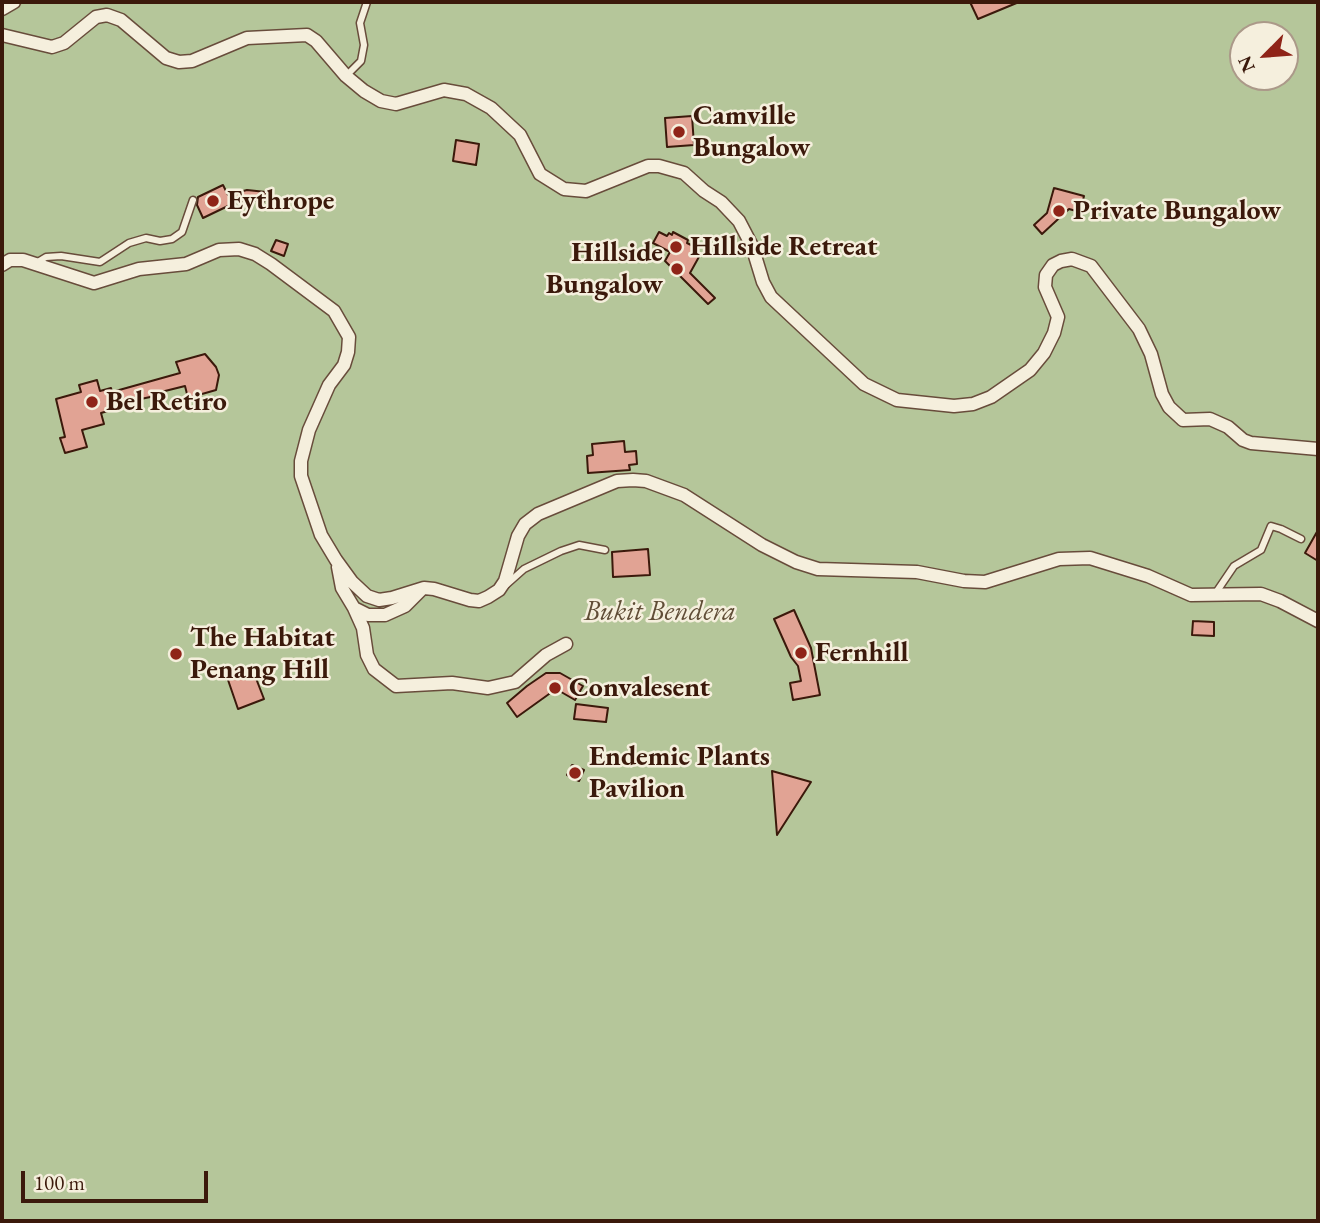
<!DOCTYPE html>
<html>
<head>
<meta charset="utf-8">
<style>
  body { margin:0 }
  #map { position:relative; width:1320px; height:1223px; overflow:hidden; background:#f0e7ca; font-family:"EB Garamond",serif }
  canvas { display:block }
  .frame { position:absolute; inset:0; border:4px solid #3b190b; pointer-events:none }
  .north { position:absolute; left:1229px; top:21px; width:70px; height:70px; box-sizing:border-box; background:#f5efdd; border:2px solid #ab9989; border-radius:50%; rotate:245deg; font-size:19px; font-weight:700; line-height:28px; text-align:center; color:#3b190b }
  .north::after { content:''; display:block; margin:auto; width:24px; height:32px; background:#8f2418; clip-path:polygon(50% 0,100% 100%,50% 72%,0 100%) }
  .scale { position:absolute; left:21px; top:1171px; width:187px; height:32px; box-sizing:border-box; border:4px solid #3b190b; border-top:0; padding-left:9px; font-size:21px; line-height:24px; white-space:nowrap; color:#3b190b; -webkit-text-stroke:5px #f5efdd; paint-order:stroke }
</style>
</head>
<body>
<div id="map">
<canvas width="1320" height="1223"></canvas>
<div class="frame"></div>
<div class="north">N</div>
<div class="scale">100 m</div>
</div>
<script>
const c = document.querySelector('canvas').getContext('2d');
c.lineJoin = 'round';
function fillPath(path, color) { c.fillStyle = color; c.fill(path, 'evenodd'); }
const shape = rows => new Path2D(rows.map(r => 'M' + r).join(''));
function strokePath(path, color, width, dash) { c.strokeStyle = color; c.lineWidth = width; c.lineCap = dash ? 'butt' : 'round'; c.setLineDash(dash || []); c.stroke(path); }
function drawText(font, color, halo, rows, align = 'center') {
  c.font = font + ' "EB Garamond",serif'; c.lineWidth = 5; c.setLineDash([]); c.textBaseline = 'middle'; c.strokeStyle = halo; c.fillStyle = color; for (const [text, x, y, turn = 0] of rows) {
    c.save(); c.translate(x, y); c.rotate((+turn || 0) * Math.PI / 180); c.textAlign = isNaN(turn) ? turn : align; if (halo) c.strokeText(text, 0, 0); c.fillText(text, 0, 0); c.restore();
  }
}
const green = shape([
  [2,2,1318,2,1318,1221,2,1221],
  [1243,35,1285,35,1285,77,1243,77]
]);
const building = shape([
  [970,2,1019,2,978,19,970,2],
  [692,116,694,145,667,147,665,118,692,116],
  [456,140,479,144,476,165,453,161,456,140],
  [223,185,228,195,247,190,266,192,264,202,249,200,230,205,203,218,197,205,198,197,223,185],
  [1054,188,1084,196,1080,212,1069,209,1042,234,1034,225,1047,213,1054,188],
  [659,232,667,236,669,233,672,235,673,232,688,240,687,243,697,248,695,252,700,255,690,273,715,298,708,304,665,261,670,252,653,243,659,232],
  [276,240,288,244,284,256,271,251,276,240],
  [205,354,216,367,219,375,216,390,188,398,185,386,157,393,155,396,117,404,115,409,101,413,104,424,82,430,87,447,65,453,60,438,65,437,56,399,81,392,79,385,97,380,100,391,111,388,112,392,180,373,176,362,205,354],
  [624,441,625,452,636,451,637,464,629,465,630,470,588,473,587,456,593,455,592,444,624,441],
  [1318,530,1318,561,1305,553,1318,530],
  [648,549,650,575,613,577,612,552,648,549],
  [794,610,811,648,820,695,793,700,790,683,801,681,798,666,791,657,774,619,794,610],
  [1193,621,1214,622,1214,636,1192,635,1193,621],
  [252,668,264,699,238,709,227,677,252,668],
  [546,673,560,673,583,686,575,700,556,689,517,717,507,703,527,686,546,673],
  [576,704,608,708,606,722,574,719,576,704],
  [572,765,584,770,579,781,567,775,572,765],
  [772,771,811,782,777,835,772,771]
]);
const service = shape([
  [346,76,361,61,364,45,360,23,367,2],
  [36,263,46,257,61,256,100,262,129,243,146,238,160,241,172,239,182,232,193,200],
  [506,585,524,569,561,551,579,545,605,550],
  [1215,594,1234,566,1261,550,1271,526,1281,529,1301,539]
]);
const minor = shape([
  [2,9,14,2],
  [2,35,52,47,64,43,96,17,107,15,121,20,166,58,179,62,192,61,247,38,307,35,316,41,346,76,364,91,381,101,396,104,444,90,466,94,491,108,520,135,540,174,564,189,586,191,648,166,659,166,684,173,704,191,721,202,739,221,752,246,763,282,771,297,864,384,897,400,954,406,973,404,991,397,1030,370,1044,353,1054,333,1058,317,1045,287,1046,275,1053,265,1061,261,1072,259,1091,266,1139,329,1151,354,1162,394,1169,407,1183,420,1210,419,1228,427,1243,440,1251,443,1318,449],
  [2,265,10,260,23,260,94,283,139,269,186,264,219,250,239,249,255,254,271,264,334,311,349,337,348,352,344,365,329,385,309,430,301,461,301,476,321,535,336,560,352,582,367,596,379,600,392,598,424,588,434,589,470,600,479,601,488,597,499,590,505,581,518,536,525,524,538,514,605,486,617,481,633,480,646,481,684,495,762,545,796,562,818,569,917,572,964,581,985,582,1059,559,1090,558,1148,576,1191,595,1261,594,1280,601,1318,621],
  [338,567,342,588,354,608,368,615,385,615,405,606,421,590],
  [354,608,363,628,367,655,374,669,396,686,452,683,488,688,515,682,546,655,566,644]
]);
const markers = [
  [679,132,7,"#8f2418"],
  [213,201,7,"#8f2418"],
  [1059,211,7,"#8f2418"],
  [676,247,7,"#8f2418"],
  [677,269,7,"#8f2418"],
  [92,402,7,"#8f2418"],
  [801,653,7,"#8f2418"],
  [176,654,7,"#8f2418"],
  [555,688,7,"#8f2418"],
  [575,773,7,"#8f2418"]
];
const poiNames = [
  ["Camville",693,116],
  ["Bungalow",693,148],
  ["Eythrope",227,201],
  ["Private Bungalow",1073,211],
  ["Hillside Retreat",690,247],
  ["Hillside",663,253,"right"],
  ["Bungalow",663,285,"right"],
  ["Bel Retiro",106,402],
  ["The Habitat",190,638],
  ["Penang Hill",190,670],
  ["Fernhill",815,653],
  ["Convalesent",569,688],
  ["Endemic Plants",589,757],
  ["Pavilion",589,789]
];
const parkNames = [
  ["Bukit Bendera",660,612]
];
fillPath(green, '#b5c69a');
fillPath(building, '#e1a394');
strokePath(building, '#3b190b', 2);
strokePath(service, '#684c3b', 9);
strokePath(minor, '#684c3b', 15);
strokePath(service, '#f5efdd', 6);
strokePath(minor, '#f5efdd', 12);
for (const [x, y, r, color] of markers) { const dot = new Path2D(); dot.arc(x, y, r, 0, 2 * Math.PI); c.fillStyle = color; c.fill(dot); strokePath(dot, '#f5efdd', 2.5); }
drawText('bold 28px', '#3b190b', '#f5efdd', poiNames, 'left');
drawText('italic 28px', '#604d36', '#f5efdd', parkNames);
</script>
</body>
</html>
